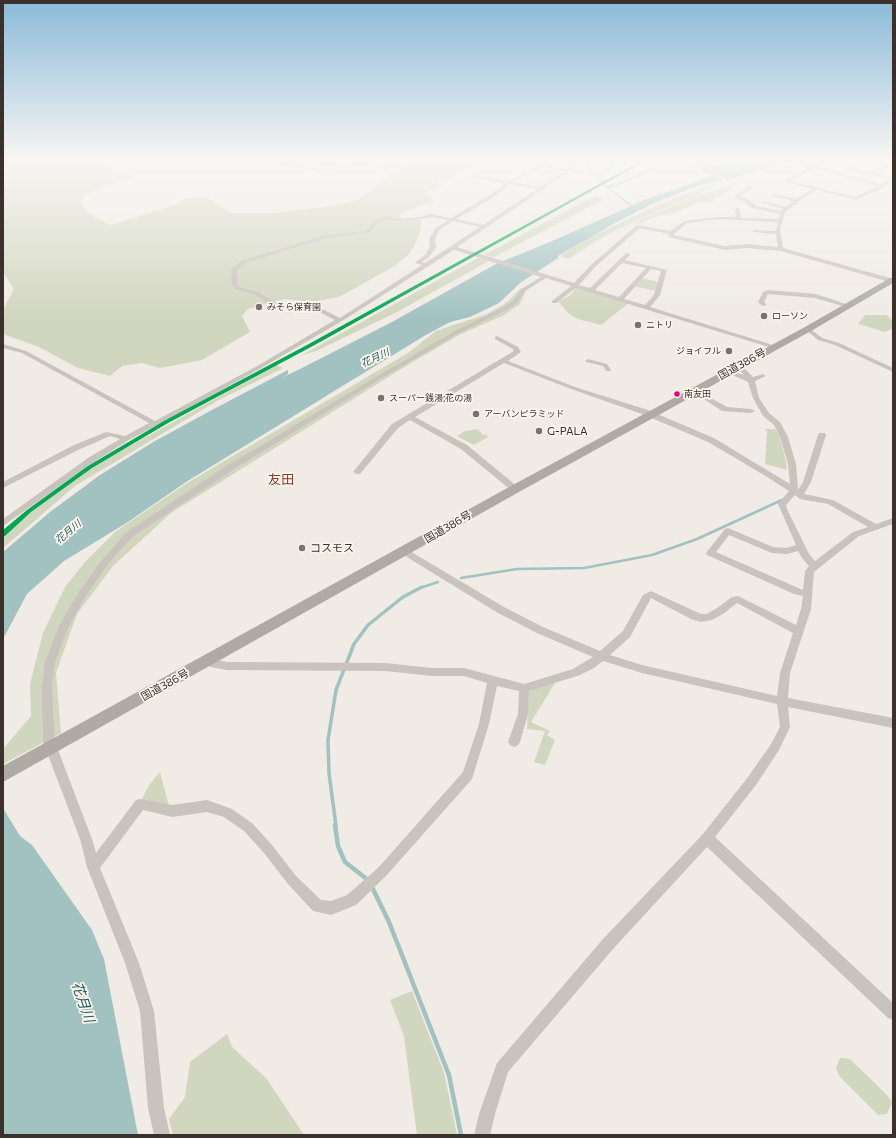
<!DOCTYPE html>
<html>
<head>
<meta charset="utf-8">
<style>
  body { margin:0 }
  #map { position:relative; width:896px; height:1138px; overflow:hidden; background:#f0ebe5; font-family:Commissioner,sans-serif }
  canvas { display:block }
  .frame { position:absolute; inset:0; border:4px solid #3b302b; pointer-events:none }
</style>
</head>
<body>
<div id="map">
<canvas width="896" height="1138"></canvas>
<div class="frame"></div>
</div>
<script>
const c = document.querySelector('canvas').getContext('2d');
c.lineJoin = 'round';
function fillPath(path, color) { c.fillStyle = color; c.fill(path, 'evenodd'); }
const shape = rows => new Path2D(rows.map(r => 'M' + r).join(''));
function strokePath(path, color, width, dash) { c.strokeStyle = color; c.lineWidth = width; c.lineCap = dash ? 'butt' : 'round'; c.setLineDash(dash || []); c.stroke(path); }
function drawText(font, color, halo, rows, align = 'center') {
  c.font = font + ' Commissioner,"Noto Sans JP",sans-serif'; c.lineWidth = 3.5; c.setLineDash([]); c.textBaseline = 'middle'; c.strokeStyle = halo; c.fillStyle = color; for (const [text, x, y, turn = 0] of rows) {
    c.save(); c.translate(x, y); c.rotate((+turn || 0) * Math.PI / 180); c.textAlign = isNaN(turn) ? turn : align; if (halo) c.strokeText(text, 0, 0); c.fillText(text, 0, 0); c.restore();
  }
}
const green = shape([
  [3,160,112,160,114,163,110,169,136,177,99,188,83,196,81,204,87,212,110,225,177,204,186,198,208,198,231,213,276,213,337,205,360,199,379,182,411,160,481,160,447,180,440,180,436,183,444,185,425,192,434,201,398,214,403,220,421,220,421,228,416,243,407,256,393,267,339,297,311,302,284,299,248,309,242,316,250,332,202,360,160,368,142,363,122,366,110,376,78,368,39,347,3,334,3,310,14,289,3,272],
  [304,160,381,160,374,164,345,168,318,166],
  [385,160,410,160,391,171,372,167],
  [734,184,723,196,714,198,712,202,699,202,671,214,661,215,637,224,634,223,691,198],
  [710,186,715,187,633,222,603,237,568,259,560,256,587,239,632,217,687,193],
  [594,196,604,199,494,257,484,255],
  [478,258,489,261,395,313,316,351,302,355],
  [641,278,659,282,657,291,633,286],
  [577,287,629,303,601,325,578,319,569,314,558,301,571,295],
  [521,288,527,289,520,304,504,315,459,335,406,366,171,513,113,566,77,614,56,673,61,733,3,764,3,749,31,716,30,684,43,633,65,587,85,562,115,532,187,483,408,353,436,331,487,314,506,303],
  [865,315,887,315,893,321,892,329,885,332,858,324],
  [276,365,283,368,217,401,75,486,3,548,3,538,27,515,96,465],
  [478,429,483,435,486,434,488,437,474,445,457,436,465,431],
  [765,429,775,429,779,435,786,461,787,470,765,464,767,432],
  [555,683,531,722,550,731,547,735,555,740,545,765,534,762,545,731,527,729,529,689],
  [160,772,169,806,141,801,149,785],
  [412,991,444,1073,457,1135,417,1135,404,1036,390,1000],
  [227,1034,232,1047,266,1078,304,1135,173,1135,169,1119,185,1097,190,1062],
  [840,1058,850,1059,887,1095,892,1102,887,1114,878,1115,839,1076,836,1068]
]);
const water = shape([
  [734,160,787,160,790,161,727,180,700,170,703,167],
  [713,176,725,180,700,185,652,204,615,223,558,256,558,258,520,283,499,303,470,317,450,322,424,336,186,482,128,522,64,561,27,594,3,639,3,552,50,512,100,475,155,441,210,411,288,370,288,374,281,378,300,369,392,322,496,264,550,242,644,200],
  [3,808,20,836,32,845,92,930,104,959,138,1135,3,1135]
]);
const streamFar3 = shape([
  [586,163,592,173,609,189],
  [607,187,616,185,675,160],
  [611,190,633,207]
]);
const streamFar2 = shape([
  [461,578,517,569,584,568,652,555,697,539,782,500],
  [420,588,438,582]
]);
const streamFar1 = shape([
  [336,826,329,773,328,740,336,690,354,644,368,625,403,597,422,587]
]);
const stream = shape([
  [335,825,338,846,345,862,368,880],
  [371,885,389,922,449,1075,461,1135]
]);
const minor = shape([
  [272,160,278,160,332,172,330,173,280,164,272,160],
  [523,160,532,160,543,163,549,160,555,160,547,164,566,169,580,160,585,160,545,188,545,190,542,190,457,247,574,283,592,264,637,225,670,231,685,221,717,217,736,217,735,209,737,208,739,209,741,218,778,219,780,214,752,208,744,201,734,197,748,186,752,186,752,188,740,197,748,199,756,206,781,211,783,209,761,202,763,201,786,207,794,201,772,196,772,194,796,199,812,189,786,182,786,180,809,167,788,160,796,160,813,165,822,160,828,160,817,166,881,184,888,181,893,182,893,184,889,183,885,187,856,200,817,190,806,196,785,212,780,230,783,248,893,279,893,283,781,251,747,248,725,250,668,237,669,234,640,228,596,266,579,285,590,288,626,253,630,253,630,255,625,260,667,270,660,295,650,307,776,346,776,348,772,348,576,288,556,303,552,303,552,301,571,286,546,278,525,291,517,303,506,310,459,333,380,379,231,471,132,537,108,564,85,597,69,626,55,662,52,687,55,742,92,839,96,853,136,800,140,799,172,805,207,800,232,809,252,823,272,845,296,876,321,900,331,901,347,895,378,868,463,772,479,724,487,683,464,676,432,676,385,671,227,670,210,667,206,659,207,656,211,655,215,656,217,660,227,662,385,663,432,668,464,668,524,684,573,669,593,657,537,633,498,613,402,554,401,552,402,550,408,550,504,607,543,627,600,651,623,631,643,595,651,591,701,614,707,614,717,608,732,597,738,596,796,625,801,609,803,596,794,594,707,555,706,553,725,529,728,528,773,547,787,548,796,545,778,504,789,491,764,475,708,442,642,414,571,389,504,363,415,417,467,445,518,487,519,489,518,491,512,491,461,449,410,420,398,428,360,474,357,474,353,472,392,424,514,351,513,349,495,339,495,337,497,336,518,347,521,352,508,361,575,387,648,410,714,438,790,484,788,464,780,437,774,425,763,416,753,398,748,382,726,372,729,370,744,375,736,366,739,364,741,365,753,377,763,374,766,376,755,381,759,398,769,413,780,422,788,437,796,464,798,490,803,482,818,435,819,433,825,433,826,435,811,482,804,494,833,500,876,524,893,518,893,524,859,536,814,572,811,609,790,673,788,698,893,718,893,728,788,707,790,727,779,750,756,785,715,837,893,1003,893,1020,888,1018,707,847,613,949,508,1072,495,1114,490,1135,474,1135,479,1114,497,1063,603,939,703,834,748,777,771,744,780,727,777,704,642,673,603,661,594,668,580,675,529,691,528,714,520,742,518,745,514,747,510,745,508,742,518,714,519,691,497,686,489,724,472,779,386,876,356,905,331,915,313,911,288,884,264,853,244,831,224,817,207,812,172,817,143,810,100,868,139,963,154,1011,164,1108,170,1135,154,1135,148,1108,140,1011,125,963,87,867,80,839,43,742,42,687,45,662,59,626,78,593,102,560,126,533,225,467,376,377,455,331,502,308,513,301,521,289,541,277,454,250,342,321,263,367,193,406,129,440,94,462,3,526,3,519,88,458,120,439,110,436,78,450,3,488,3,482,72,446,106,432,125,436,149,423,22,353,3,348,3,344,26,351,155,421,259,365,335,320,311,308,277,308,254,294,235,289,232,285,231,270,241,261,322,236,366,230,376,219,385,216,399,219,421,217,430,214,451,218,493,193,506,183,467,176,465,174,508,181,540,165,523,160],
  [544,166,564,171,540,187,513,182,544,166],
  [814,168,877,186,855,197,791,181,814,168],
  [510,184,537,189,483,225,456,219,497,195,510,184],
  [430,217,448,220,435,229,429,240,430,247,425,255,415,263,422,265,340,318,312,304,280,305,258,292,239,287,238,285,237,270,245,263,323,239,370,232,380,221,385,219,399,221,422,219,430,217],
  [717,219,778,222,776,231,754,230,752,231,754,232,776,234,778,247,747,244,725,246,673,235,687,223,717,219],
  [453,221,480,227,425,263,422,262,429,257,436,247,435,240,439,230,453,221],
  [622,263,646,268,619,297,595,290,622,263],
  [651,269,661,271,654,295,645,305,624,299,651,269],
  [795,495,800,499,828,504,868,527,853,532,815,561,809,554,787,509,786,505,795,495],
  [729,535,772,553,787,554,798,551,802,558,809,566,805,571,803,590,716,552,729,535],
  [651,598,691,619,701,622,712,620,723,614,737,603,793,633,780,673,777,696,642,665,610,655,630,637,651,598],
  [587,160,598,160,614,163,619,160,624,160,600,176,598,174,611,165,587,160],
  [712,160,721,160,690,168,676,163,678,162,690,166,712,160],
  [858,160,864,160,851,168,872,173,893,160,893,163,877,174,893,177,893,179,848,170,845,171,845,169,858,160],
  [768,290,816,294,852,306,849,308,815,298,768,294,764,302,767,305,762,306,758,302,763,292,768,290],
  [808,327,822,338,839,343,893,368,893,372,835,345,818,340,806,330,806,328,808,327],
  [588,359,607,364,611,370,610,371,606,371,603,366,586,362,585,361,588,359],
  [695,389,727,407,751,409,755,411,751,413,722,411,693,392,693,390,695,389]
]);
const highway = shape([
  [890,278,893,278,893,283,811,331,519,492,3,782,3,766,511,486,805,327,890,278]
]);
const rail1 = shape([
  [643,160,647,160,311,347,168,423,92,468,31,512,5,536,3,536,3,530,27,510,88,466,164,421,307,345,643,160]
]);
const markers = [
  [259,307,4,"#7a716c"],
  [764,316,4,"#7a716c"],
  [638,325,4,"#7a716c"],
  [729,351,4,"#7a716c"],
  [677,394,3.5,"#e5007d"],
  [381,398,4,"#7a716c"],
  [476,414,4,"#7a716c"],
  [539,431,4,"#7a716c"],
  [302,548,4,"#7a716c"]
];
const farPoinames = [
  ["みそら保育園",267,307],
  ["ローソン",772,316],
  ["ニトリ",646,325],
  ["ジョイフル",721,351,"right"],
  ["スーパー銭湯;花の湯",389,398],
  ["アーバンピラミッド",484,414]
];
const farBusnames = [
  ["南友田",684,394]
];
const farWaternames = [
  ["花月川",375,358,-26],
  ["花月川",68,532,-40]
];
const streetNames = [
  ["国道386号",742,364,-29],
  ["国道386号",448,527,-30],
  ["国道386号",165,685,-29]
];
const poiNames = [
  ["G-PALA",547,431],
  ["コスモス",310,548]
];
const quarterNames = [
  ["友田",281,480]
];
const nearWaternames = [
  ["花月川",83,1002,71]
];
fillPath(green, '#d1d6bf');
fillPath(water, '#a1c2c1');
strokePath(streamFar3, '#a1c2c1', 1.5);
strokePath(streamFar2, '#a1c2c1', 2.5);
strokePath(streamFar1, '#a1c2c1', 3.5);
strokePath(stream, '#a1c2c1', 4.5);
fillPath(minor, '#c9c3be');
fillPath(highway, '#afaaa4');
fillPath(rail1, '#00a651');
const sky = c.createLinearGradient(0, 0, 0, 320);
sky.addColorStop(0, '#8bbad8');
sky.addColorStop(0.5, '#f8f6f3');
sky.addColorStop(1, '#f8f6f300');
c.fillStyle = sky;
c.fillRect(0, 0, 896, 320);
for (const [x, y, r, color] of markers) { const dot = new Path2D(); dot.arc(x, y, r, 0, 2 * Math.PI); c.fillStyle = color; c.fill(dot); strokePath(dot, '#fbf5ee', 1.5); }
drawText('9px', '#3b302b', '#fbf5ee', farPoinames, 'left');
drawText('9px', '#3b302b', '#fbf5ee', farBusnames, 'left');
drawText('italic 10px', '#1f5a5e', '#fbf5ee', farWaternames);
drawText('11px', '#3b302b', '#fbf5ee', streetNames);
drawText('11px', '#3b302b', '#fbf5ee', poiNames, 'left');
drawText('13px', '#8c3b22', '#fbf5ee', quarterNames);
drawText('italic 14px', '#1f5a5e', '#fbf5ee', nearWaternames);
</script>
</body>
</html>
